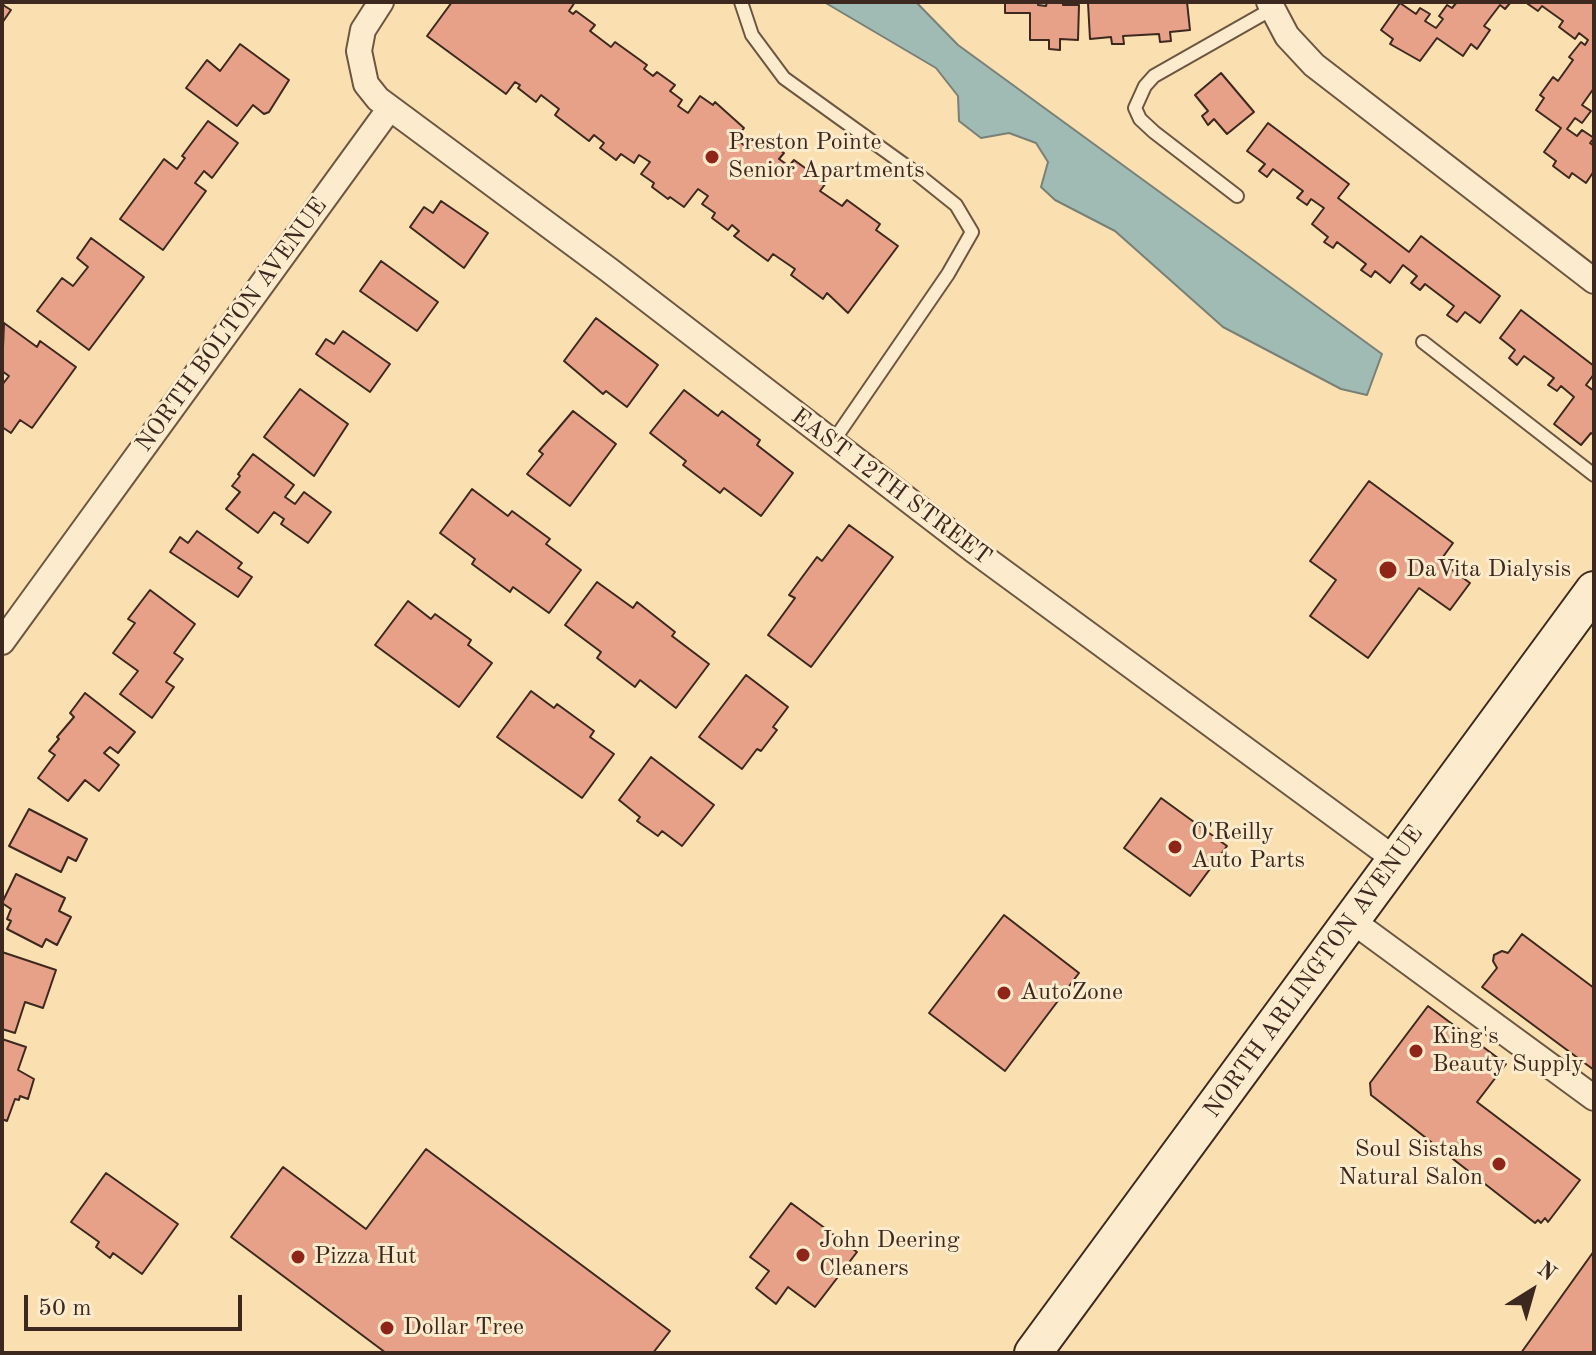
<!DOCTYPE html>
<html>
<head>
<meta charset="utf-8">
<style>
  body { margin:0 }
  #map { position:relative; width:1596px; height:1355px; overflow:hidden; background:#fae0b0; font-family:"Old Standard TT",serif }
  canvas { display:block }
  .frame { position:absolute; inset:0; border:4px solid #3c281e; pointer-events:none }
  .north { position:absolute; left:1492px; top:1251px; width:80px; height:80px; -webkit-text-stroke:6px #fcebcc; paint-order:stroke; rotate:37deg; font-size:22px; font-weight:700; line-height:32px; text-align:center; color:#3c281e }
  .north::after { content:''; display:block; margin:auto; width:28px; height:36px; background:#3c281e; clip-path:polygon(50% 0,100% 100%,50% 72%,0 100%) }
  .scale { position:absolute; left:24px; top:1295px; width:218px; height:36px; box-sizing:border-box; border:4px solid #3c281e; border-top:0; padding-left:10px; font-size:24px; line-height:28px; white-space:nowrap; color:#3c281e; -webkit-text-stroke:6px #fcebcc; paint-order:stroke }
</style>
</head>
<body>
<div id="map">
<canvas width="1596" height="1355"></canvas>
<div class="frame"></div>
<div class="north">N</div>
<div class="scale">50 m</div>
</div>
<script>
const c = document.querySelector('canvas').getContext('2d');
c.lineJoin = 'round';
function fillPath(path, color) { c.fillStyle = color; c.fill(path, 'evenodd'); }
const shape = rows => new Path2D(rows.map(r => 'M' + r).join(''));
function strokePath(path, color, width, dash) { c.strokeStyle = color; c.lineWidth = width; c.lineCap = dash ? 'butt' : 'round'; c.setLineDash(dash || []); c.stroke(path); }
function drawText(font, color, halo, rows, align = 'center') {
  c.font = font + ' "Old Standard TT",serif'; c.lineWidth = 6; c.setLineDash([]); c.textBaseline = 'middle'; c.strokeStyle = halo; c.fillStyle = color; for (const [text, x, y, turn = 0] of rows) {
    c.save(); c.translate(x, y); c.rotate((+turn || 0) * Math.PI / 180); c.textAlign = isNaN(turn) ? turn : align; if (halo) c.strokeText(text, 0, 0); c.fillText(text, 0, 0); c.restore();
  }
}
const water = shape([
  [824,2,916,2,958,45,1382,354,1367,395,1341,389,1223,327,1115,231,1055,200,1041,187,1048,162,1036,143,1009,133,981,138,959,121,958,96,936,68,824,2]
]);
const building = shape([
  [2,2,5,2,3,5,11,10,2,23,2,2],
  [452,2,575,2,569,11,573,14,576,11,595,25,590,31,611,47,615,42,647,65,644,69,653,76,657,72,675,85,670,91,682,100,678,106,688,113,700,96,713,105,715,102,744,128,736,139,745,146,750,139,762,148,767,141,784,153,779,159,789,166,794,160,826,183,820,191,842,206,847,200,880,224,876,230,898,246,848,313,827,293,823,299,791,275,795,269,773,254,768,261,734,236,739,231,732,225,728,230,712,218,715,213,702,204,708,196,698,189,684,207,670,197,668,199,652,187,654,183,641,174,650,162,639,155,634,163,621,154,616,160,600,148,604,143,594,135,589,141,555,115,559,109,541,95,536,102,518,88,520,85,515,82,506,94,427,36,452,2],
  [1005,2,1038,2,1038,5,1046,6,1047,2,1063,2,1063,5,1079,5,1078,40,1060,39,1060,50,1049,49,1049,40,1030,40,1030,13,1005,13,1005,2],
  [1103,2,1187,2,1190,30,1170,32,1171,41,1160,42,1159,34,1123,36,1124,44,1112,44,1111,37,1090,39,1088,3,1103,2],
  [1457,2,1511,2,1505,9,1500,5,1484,26,1490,30,1477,49,1471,44,1463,56,1437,38,1420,61,1390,44,1393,39,1381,30,1400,3,1416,14,1420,8,1430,14,1425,21,1436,28,1443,19,1439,16,1447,5,1452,8,1457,2],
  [1525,2,1594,2,1594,88,1582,105,1591,111,1582,123,1575,118,1567,129,1577,136,1582,130,1594,138,1590,143,1594,146,1594,171,1586,183,1572,173,1569,178,1553,166,1556,161,1544,152,1561,128,1536,110,1544,98,1540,95,1553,77,1558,81,1573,60,1569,57,1581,42,1585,45,1588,40,1579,33,1575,39,1559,27,1563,21,1542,6,1538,11,1525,2],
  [240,44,289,80,269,112,264,114,253,105,237,126,186,88,207,60,220,71,240,44],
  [1221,73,1254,112,1227,134,1214,119,1208,125,1202,116,1208,111,1195,95,1221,73],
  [208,121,238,143,212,178,204,171,195,183,206,191,163,250,120,219,164,159,177,169,185,158,182,156,208,121],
  [1268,123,1349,184,1338,198,1409,252,1421,236,1500,296,1480,323,1465,312,1457,322,1447,315,1454,306,1425,284,1420,290,1411,283,1417,276,1403,265,1390,283,1375,271,1371,277,1361,270,1366,264,1337,242,1333,248,1324,242,1328,237,1312,224,1324,208,1311,199,1307,205,1297,198,1303,191,1273,169,1267,177,1259,171,1265,164,1247,151,1268,123],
  [441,201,488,233,464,268,410,227,424,207,433,213,441,201],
  [91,238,144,277,89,350,37,311,62,278,73,286,88,267,77,258,91,238],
  [381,261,438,302,417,331,360,291,381,261],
  [1521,310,1594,366,1594,374,1586,385,1594,391,1594,435,1591,433,1581,445,1554,424,1574,397,1561,386,1557,391,1548,385,1554,378,1524,356,1517,365,1509,358,1515,350,1500,338,1521,310],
  [596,318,658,365,627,407,606,391,603,394,564,361,596,318],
  [4,323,37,347,40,341,76,367,32,428,20,420,11,433,2,427,2,385,9,376,2,371,4,323],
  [343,331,390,364,370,392,316,354,326,339,334,344,343,331],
  [300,389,348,424,314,476,264,437,300,389],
  [684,390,718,416,722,411,760,440,757,445,793,473,761,516,724,488,720,493,683,465,686,461,650,433,684,390],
  [573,411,616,444,570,506,527,474,543,454,539,451,573,411],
  [253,454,294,485,285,497,295,504,304,492,331,512,308,543,281,524,284,519,274,512,258,533,226,509,240,492,232,486,240,476,238,474,253,454],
  [1369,481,1453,543,1440,561,1470,583,1450,610,1419,588,1368,658,1310,616,1336,580,1310,561,1369,481],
  [472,489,508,516,512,511,550,539,546,544,581,570,549,613,513,587,510,592,472,564,475,559,440,533,472,489],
  [849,525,893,557,811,667,768,635,795,598,789,595,817,557,822,561,849,525],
  [197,531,242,563,238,568,252,577,238,597,170,552,180,537,188,543,197,531],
  [597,582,633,608,637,602,675,632,672,636,709,664,676,708,640,680,635,687,597,658,601,652,565,625,597,582],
  [150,590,195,624,174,653,183,659,166,682,174,687,152,718,120,694,138,671,113,653,135,623,128,619,150,590],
  [408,601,431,619,435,614,471,640,468,645,492,663,459,707,375,645,408,601],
  [746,675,788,707,773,727,777,730,761,751,757,749,742,769,699,737,746,675],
  [531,691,554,708,557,704,594,731,590,737,614,754,582,798,497,737,531,691],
  [85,693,135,732,118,753,110,747,104,753,119,765,99,791,85,780,68,801,38,778,55,755,49,751,59,739,57,737,74,717,70,713,85,693],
  [651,757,714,805,682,846,662,831,658,836,637,821,640,817,619,800,651,757],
  [1161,798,1227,846,1190,896,1124,848,1161,798],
  [29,809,87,839,76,861,68,857,61,872,9,846,29,809],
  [16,874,65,898,59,911,71,917,57,945,46,939,42,947,7,929,11,921,7,919,11,909,2,903,16,874],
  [1004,915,1079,973,1005,1071,929,1013,1004,915],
  [1522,934,1594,988,1594,1070,1482,987,1497,968,1493,961,1494,955,1502,951,1508,953,1522,934],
  [2,952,56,970,43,1008,25,1002,15,1033,2,1029,2,952],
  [1428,1006,1506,1064,1477,1102,1580,1180,1548,1222,1545,1218,1541,1223,1538,1220,1535,1223,1371,1095,1370,1083,1428,1006],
  [2,1039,26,1047,18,1070,34,1079,28,1099,20,1096,19,1100,15,1099,7,1121,2,1119,2,1039],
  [426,1149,670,1331,653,1353,386,1353,231,1237,283,1167,366,1229,426,1149],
  [106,1173,178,1224,142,1274,113,1253,110,1258,96,1247,99,1242,71,1222,106,1173],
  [791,1203,857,1252,815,1307,788,1287,776,1304,756,1288,769,1271,750,1257,791,1203],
  [1594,1251,1594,1353,1521,1353,1594,1251]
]);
const service = shape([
  [741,2,752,35,784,78,916,173,956,205,972,232,948,274,832,443],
  [1237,196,1154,132,1140,119,1135,108,1145,86,1154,76,1272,9],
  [1423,342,1594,475]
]);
const minor = shape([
  [381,2,363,30,359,51,366,84,378,99,609,270,972,549,1396,860],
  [1269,2,1287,36,1314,65,1594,281],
  [2,642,390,108],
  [1351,920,1594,1098]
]);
const secondary = shape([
  [1033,1353,1594,590]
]);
const markers = [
  [712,157,8,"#8f2418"],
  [1388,570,10,"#8f2418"],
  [1175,847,8,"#8f2418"],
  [1004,993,8,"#8f2418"],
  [1416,1051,8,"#8f2418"],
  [1499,1164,8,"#8f2418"],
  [803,1255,8,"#8f2418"],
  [298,1257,8,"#8f2418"],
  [387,1328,8,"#8f2418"]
];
const poiNames = [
  ["Preston Pointe",728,143],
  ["Senior Apartments",728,171],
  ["DaVita Dialysis",1406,570],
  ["O'Reilly",1191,833],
  ["Auto Parts",1191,861],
  ["AutoZone",1020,993],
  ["King's",1432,1037],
  ["Beauty Supply",1432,1065],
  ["Soul Sistahs",1483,1150,"right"],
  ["Natural Salon",1483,1178,"right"],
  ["John Deering",819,1241],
  ["Cleaners",819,1269],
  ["Pizza Hut",314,1257],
  ["Dollar Tree",403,1328]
];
const streetNames = [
  ["NORTH BOLTON AVENUE",232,325,-54],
  ["EAST 12TH STREET",891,487,37],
  ["NORTH ARLINGTON AVENUE",1314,972,-54]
];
fillPath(water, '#a0bbb3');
strokePath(water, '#788077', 2);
fillPath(building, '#e6a188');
strokePath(building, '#3c281e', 2);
strokePath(service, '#6c5642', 16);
strokePath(minor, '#6c5642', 28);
strokePath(secondary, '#3c281e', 40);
strokePath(service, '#fcebcc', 12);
strokePath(minor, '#fcebcc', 24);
strokePath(secondary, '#fcebcc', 36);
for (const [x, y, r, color] of markers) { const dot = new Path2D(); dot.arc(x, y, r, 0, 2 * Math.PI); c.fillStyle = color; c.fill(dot); strokePath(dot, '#fcebcc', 3); }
drawText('24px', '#3c281e', '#fcebcc', poiNames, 'left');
drawText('24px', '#3c281e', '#fcebcc', streetNames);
</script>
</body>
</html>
